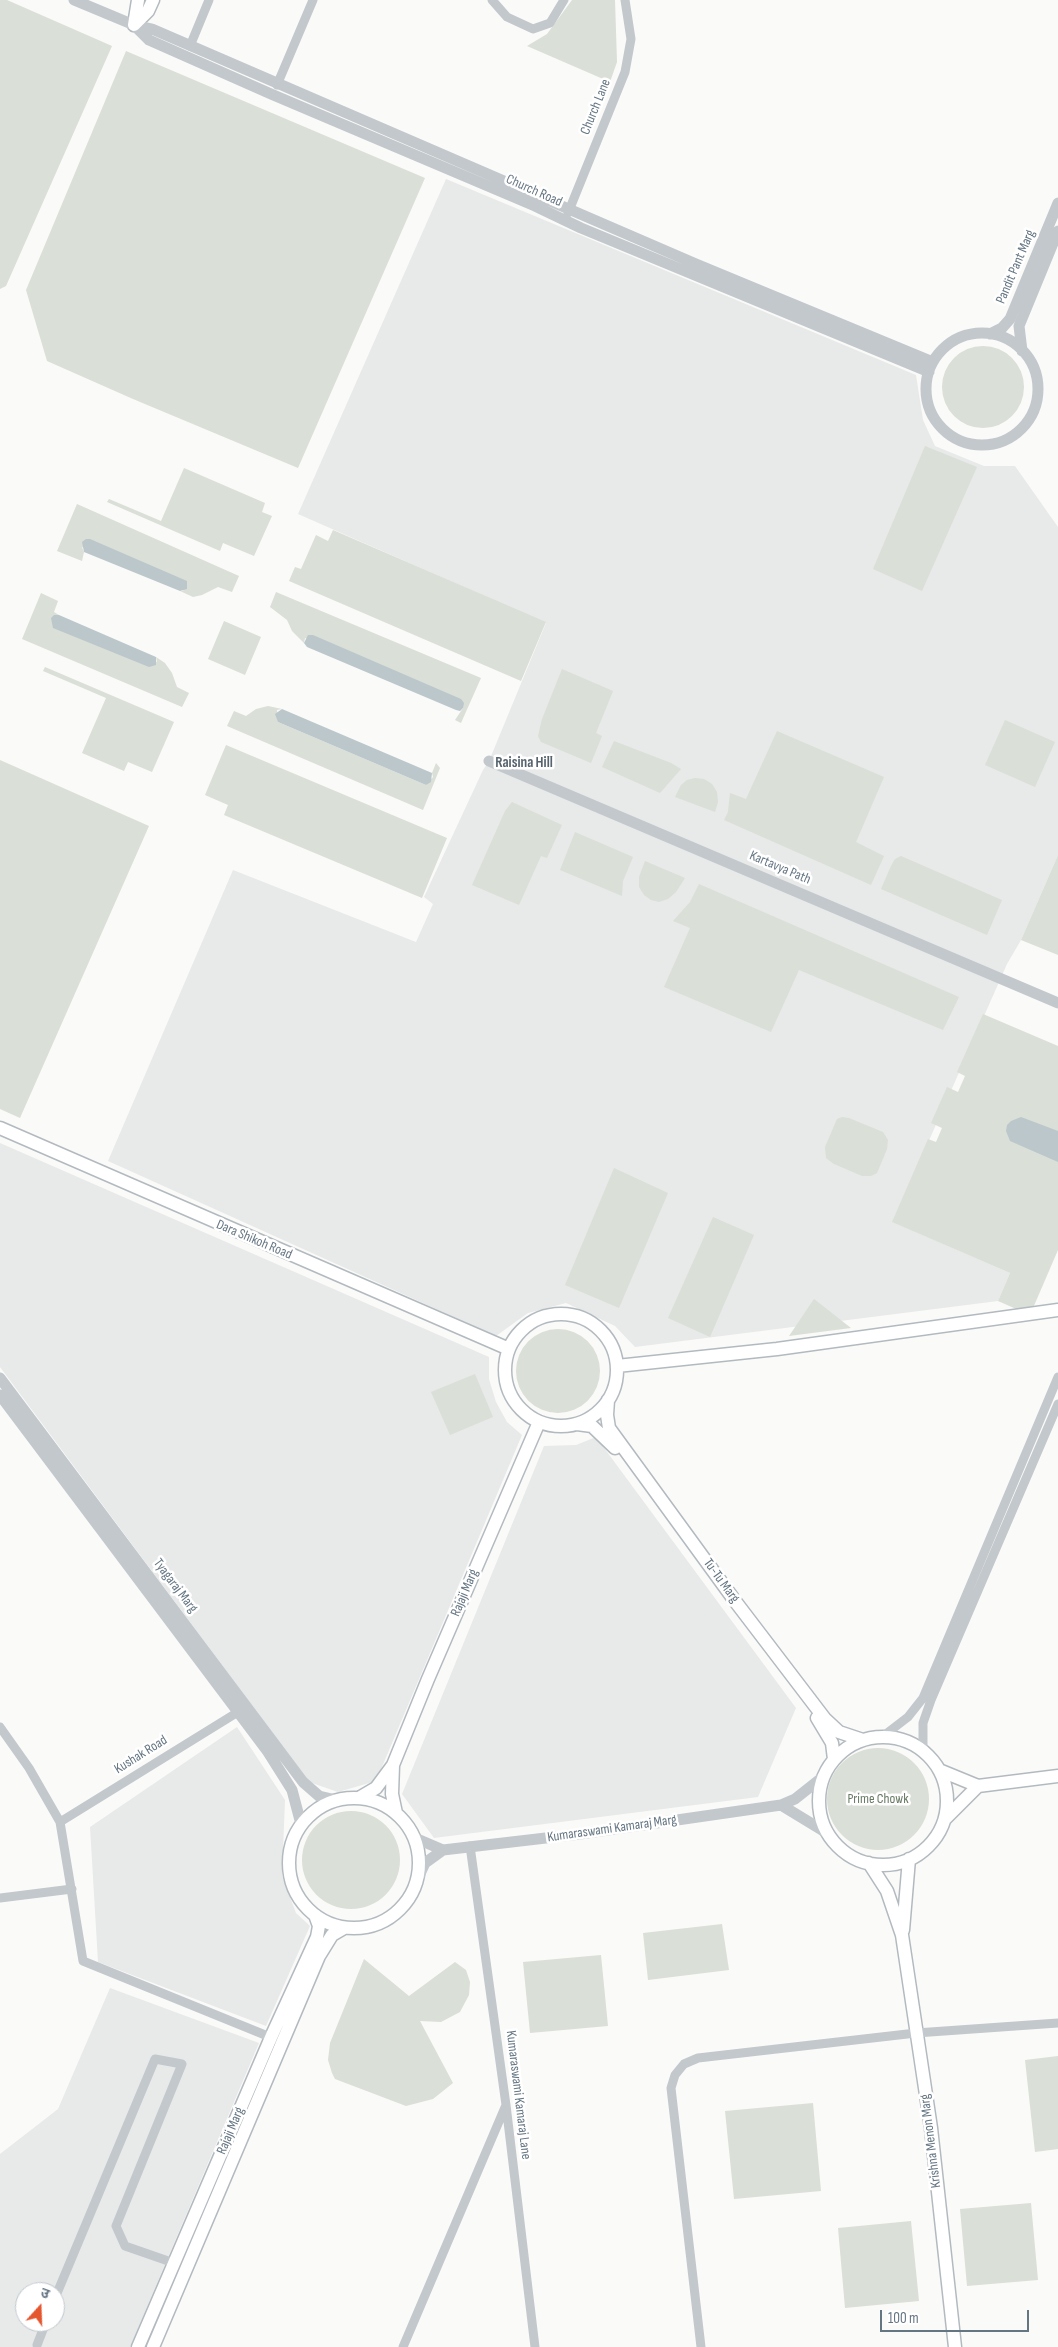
<!DOCTYPE html>
<html>
<head>
<meta charset="utf-8">
<style>
  body { margin:0 }
  #map { position:relative; width:1058px; height:2347px; overflow:hidden; background:#fafaf8; font-family:"Sofia Sans Condensed","Noto Sans Devanagari",sans-serif }
  canvas { display:block }
  .north { position:absolute; left:15px; top:2282px; width:50px; height:50px; box-sizing:border-box; background:#fff; border:1px solid #c1c8cd; border-radius:50%; rotate:20deg; font-size:14px; font-weight:700; line-height:20px; text-align:center; color:#657683 }
  .north::after { content:''; display:block; margin:auto; width:18px; height:22px; background:#e4572e; clip-path:polygon(50% 0,100% 100%,50% 72%,0 100%) }
  .scale { position:absolute; left:880px; top:2310px; width:149px; height:22px; box-sizing:border-box; border:2px solid #657683; border-top:0; padding-left:6px; font-size:15px; line-height:18px; white-space:nowrap; color:#657683; -webkit-text-stroke:4px #fff; paint-order:stroke }
</style>
</head>
<body>
<div id="map">
<canvas width="1058" height="2347"></canvas>
<div class="north">उ</div>
<div class="scale">100 m</div>
</div>
<script>
const c = document.querySelector('canvas').getContext('2d');
c.lineJoin = 'round';
function fillPath(path, color) { c.fillStyle = color; c.fill(path, 'evenodd'); }
const shape = rows => new Path2D(rows.map(r => 'M' + r).join(''));
function strokePath(path, color, width, dash) { c.strokeStyle = color; c.lineWidth = width; c.lineCap = dash ? 'butt' : 'round'; c.setLineDash(dash || []); c.stroke(path); }
function drawText(font, color, halo, rows, align = 'center') {
  c.font = font + ' "Sofia Sans Condensed",sans-serif'; c.lineWidth = 5; c.setLineDash([]); c.textBaseline = 'middle'; c.strokeStyle = halo; c.fillStyle = color; for (const [text, x, y, turn = 0] of rows) {
    c.save(); c.translate(x, y); c.rotate((+turn || 0) * Math.PI / 180); c.textAlign = isNaN(turn) ? turn : align; if (halo) c.strokeText(text, 0, 0); c.fillText(text, 0, 0); c.restore();
  }
}
const built = shape([
  [446,179,916,375,923,420,935,446,984,466,1015,466,1058,527,1058,855,1021,940,1007,964,893,1222,1010,1273,998,1301,635,1347,615,1326,566,1303,528,1313,496,1336,108,1161,233,870,416,942,433,904,424,897,483,770,489,761,546,623,298,514],
  [0,1143,489,1357,489,1379,496,1402,507,1422,522,1435,376,1781,338,1792,309,1782,0,1367],
  [596,1437,796,1708,758,1797,434,1838,402,1794,544,1446,576,1445],
  [237,1727,285,1800,282,1876,296,1913,310,1926,266,2026,98,1962,90,1827],
  [110,1988,259,2043,130,2347,0,2347,0,2154,58,2109],
  [25,2292,55,2292,55,2322,25,2322]
]);
const green = shape([
  [0,0,7,0,112,46,6,286,0,289],
  [572,0,615,0,617,62,610,82,527,46,547,34],
  [126,51,425,178,298,468,133,399,47,361,26,290],
  '942 387a41 41 0 1 1 82 0a41 41 0 1 1-82 0Z',
  [925,446,977,467,922,591,873,569],
  [184,468,265,503,262,512,272,516,254,556,223,543,220,551,107,502,109,499,161,521],
  [77,504,239,576,232,592,218,587,202,595,193,597,180,591,184,591,82,547,84,552,82,561,57,551],
  [333,530,546,622,521,681,289,581,295,567,301,569,316,535,328,541],
  [276,592,481,678,461,723,455,720,463,708,305,638,304,643,292,631,287,620,270,607],
  [41,593,58,601,54,612,59,615,55,615,157,662,156,657,165,663,172,673,177,687,189,693,182,707,22,639],
  [224,621,261,637,245,675,208,659],
  [45,667,174,722,152,772,128,762,124,771,82,753,106,698,43,671],
  [562,669,613,691,596,733,602,736,591,763,541,742,538,736,542,719],
  [268,706,282,709,277,710,278,722,426,785,433,777,432,773,436,763,440,768,423,810,227,726,234,711,246,716,256,709],
  [1005,720,1055,742,1035,787,985,765],
  [777,731,884,777,856,842,884,856,871,885,724,820,728,812,730,793,746,799],
  [614,741,671,763,681,769,660,793,602,767],
  [226,745,447,838,422,898,224,815,228,805,205,795],
  [0,760,149,826,20,1118,0,1109],
  [695,778,704,779,712,784,717,792,718,802,715,812,675,797,681,785,687,780],
  [512,802,562,825,547,858,541,856,519,905,472,885,505,811],
  [575,832,633,857,623,881,622,896,560,870],
  [1058,855,1058,955,1021,940],
  [901,856,1002,900,987,935,881,889,891,866,895,859],
  [645,861,685,878,676,892,668,899,659,902,651,900,644,895,639,887,639,877],
  [699,884,959,997,943,1030,799,970,771,1032,664,987,690,928,673,921,690,902],
  [983,1014,1058,1046,1058,1250,1030,1315,998,1301,1010,1273,892,1222,928,1139,936,1142,942,1128,931,1123,947,1087,958,1092,965,1076,957,1072],
  [842,1117,849,1118,883,1132,888,1140,887,1149,877,1173,871,1176,862,1176,834,1164,826,1158,825,1147,837,1119],
  [614,1168,668,1193,619,1308,565,1285],
  [713,1217,754,1235,710,1337,668,1318],
  [814,1299,851,1328,789,1336],
  '516 1371a42 42 0 1 1 84 0a42 42 0 1 1-84 0Z',
  [475,1374,493,1417,450,1435,431,1392],
  '827 1799a51 51 0 1 1 102 0a51 51 0 1 1-102 0Z',
  '302 1860a49 49 0 1 1 98 0a49 49 0 1 1-98 0Z',
  [722,1924,729,1970,648,1980,643,1933],
  [601,1955,608,2026,530,2033,523,1962],
  [364,1959,409,1996,455,1962,466,1970,470,1982,469,1995,460,2012,441,2022,420,2021,453,2083,433,2099,406,2106,335,2079,332,2073,328,2060,330,2043],
  [1058,2056,1058,2149,1035,2152,1025,2060],
  [813,2103,821,2191,734,2199,725,2111],
  [1031,2203,1038,2280,967,2286,960,2209],
  [911,2221,919,2301,845,2308,838,2228]
]);
const water = shape([
  [86,539,90,539,187,581,187,589,180,591,84,552,82,542],
  [54,615,59,615,156,657,156,665,149,667,53,628,51,618],
  [308,635,313,635,461,699,464,703,463,708,460,711,456,710,307,647,304,643],
  [282,709,432,773,431,782,426,785,278,722,275,714],
  [1021,1117,1058,1131,1058,1162,1010,1141,1006,1131,1007,1125,1011,1121]
]);
const minor = shape([
  [492,0,507,17,533,29,550,23,564,0],
  [190,46,209,0],
  [277,85,313,0],
  [568,213,625,72,631,39,625,0],
  [0,1727,29,1768,60,1822,83,1961,275,2039],
  [882,1737,908,1717,923,1698,1058,1377],
  [923,1751,923,1723,931,1700,1058,1404],
  [60,1822,238,1712],
  [470,1846,506,2105,535,2347],
  [0,1898,72,1889],
  [55,2298,155,2059,182,2064,116,2226,125,2246,174,2263],
  [37,2345,46,2322],
  [403,2347,506,2105],
  [701,2347,671,2088,675,2075,684,2064,698,2058,916,2033,1058,2023]
]);
const tertiary = shape([
  [74,0,134,25,152,29,696,264,933,362],
  [134,25,149,40,271,94,535,206,581,228,929,372],
  '926 389a56 56 0 1 1 112 0a56 56 0 1 1-112 0Z',
  [990,334,1002,328,1010,319,1058,203],
  [1022,351,1019,326,1058,231],
  [489,761,1058,1003],
  [0,1378,303,1782,319,1796,336,1800],
  [0,1395,268,1752,292,1790,301,1824],
  [781,1805,827,1833],
  [415,1838,443,1850],
  [419,1876,425,1863,443,1850,580,1834,781,1805,795,1799,824,1776]
]);
const secondary = shape([
  [134,25,148,11,153,0],
  [134,25,138,0],
  [0,1128,509,1349],
  '505 1370a56 56 0 1 1 112 0a56 56 0 1 1-112 0Z',
  [617,1366,777,1349,1058,1310],
  [608,1400,607,1415,609,1428,735,1601,825,1719,839,1732,863,1740],
  [577,1424,592,1426,615,1448],
  [817,1718,832,1743,834,1759],
  '819 1801a64 64 0 1 1 128 0a64 64 0 1 1-128 0Z',
  [393,1765,392,1794,396,1813],
  [939,1770,978,1786,1058,1776],
  '289 1863a65 65 0 1 1 130 0a65 65 0 1 1-130 0Z',
  [359,1798,376,1788,393,1765,428,1679,539,1422],
  [945,1819,978,1786],
  [869,1863,887,1891,902,1935,931,2128,955,2347],
  [903,1930,909,1859],
  [138,2347,272,2035,317,1937,319,1926,315,1915],
  [153,2347,319,1956,332,1935,344,1928]
]);
const streetNames = [
  ["Church Lane",596,107,-68],
  ["Church Road",534,191,24],
  ["Pandit Pant Marg",1016,267,-67],
  ["Kartavya Path",780,868,23],
  ["Dara Shikoh Road",254,1240,23],
  ["Tu-Tu Marg",721,1581,54],
  ["Tyagaraj Marg",175,1586,53],
  ["Rajaji Marg",465,1593,-67],
  ["Kushak Road",141,1755,-32],
  ["Kumaraswami Kamaraj Marg",612,1829,-8],
  ["Kumaraswami Kamaraj Lane",518,2095,83],
  ["Rajaji Marg",231,2131,-67],
  ["Krishna Menon Marg",931,2141,-97]
];
const parkNames = [
  ["Prime Chowk",878,1799]
];
const neighbourhoodNames = [
  ["Raisina Hill",524,763]
];
fillPath(built, '#e8e9e9');
fillPath(green, '#dadfd7');
fillPath(water, '#bbc7cb');
strokePath(secondary, '#b3babf', 15);
strokePath(minor, '#c3c8cc', 9);
strokePath(tertiary, '#c3c8cc', 11);
strokePath(secondary, '#fff', 12);
drawText('14px', '#657683', '#fff', streetNames);
drawText('14px', '#687a64', '#fff', parkNames);
drawText('bold 15px', '#57646e', '#fff', neighbourhoodNames);
</script>
</body>
</html>
